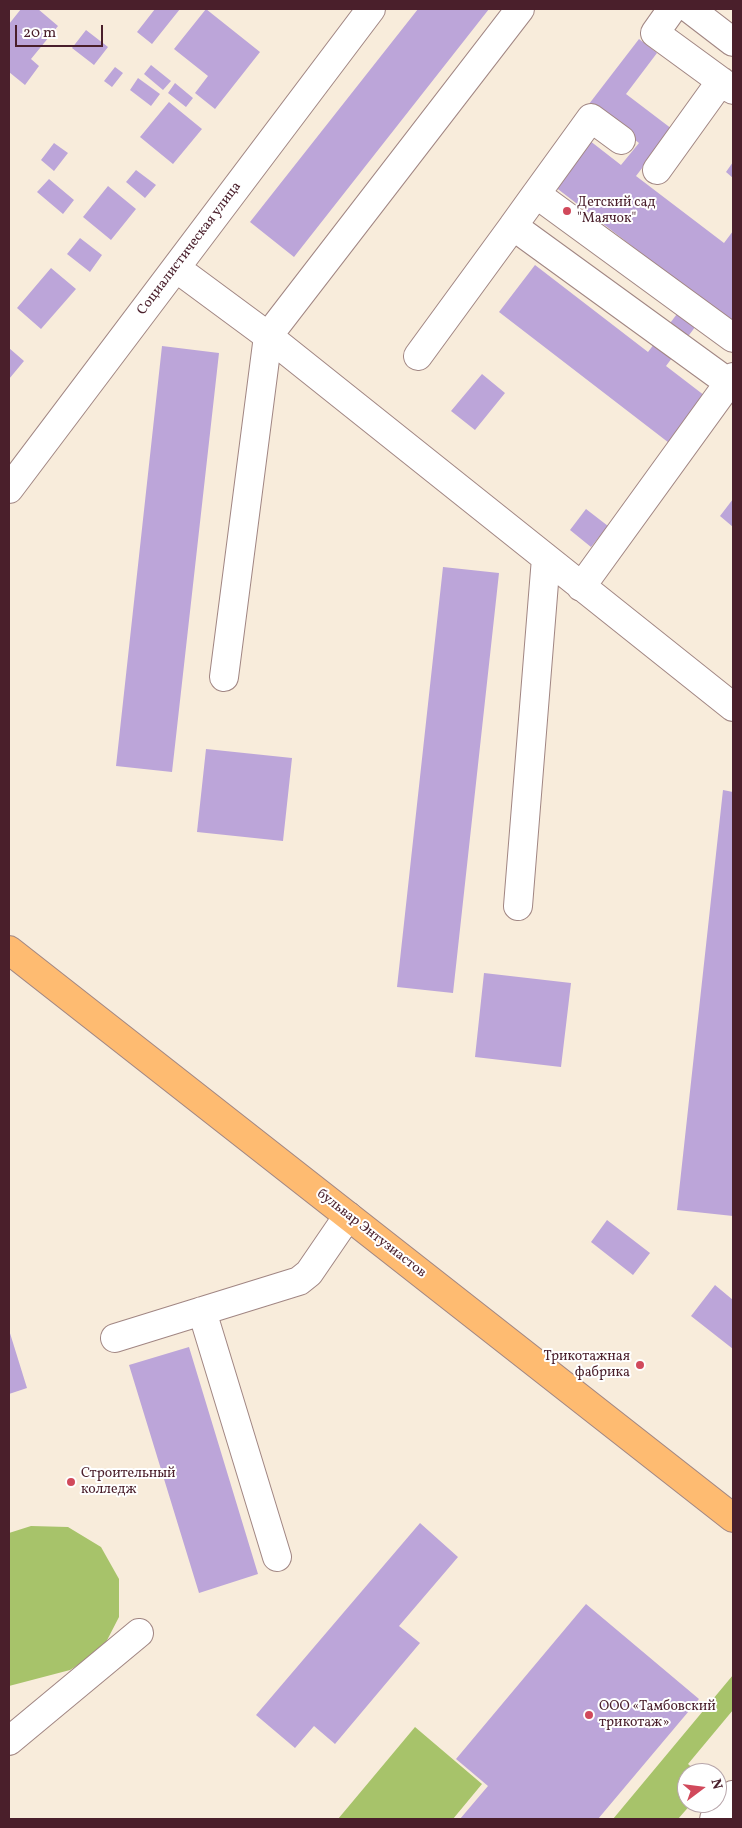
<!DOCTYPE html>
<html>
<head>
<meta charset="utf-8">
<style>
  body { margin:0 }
  #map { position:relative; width:742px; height:1828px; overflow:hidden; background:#f8ecdb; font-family:Vollkorn,serif }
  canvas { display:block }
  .frame { position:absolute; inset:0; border:10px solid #4a1f2b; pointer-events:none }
  .north { position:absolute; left:677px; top:1763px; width:50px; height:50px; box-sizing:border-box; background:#fff; border:1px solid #b7a5aa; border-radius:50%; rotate:75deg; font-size:14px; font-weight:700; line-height:20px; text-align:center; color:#4a1f2b }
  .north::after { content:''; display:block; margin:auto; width:18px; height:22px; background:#d1495b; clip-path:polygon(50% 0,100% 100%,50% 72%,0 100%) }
  .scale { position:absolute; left:15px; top:25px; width:88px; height:22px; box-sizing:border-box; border:2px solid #4a1f2b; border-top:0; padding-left:6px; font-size:15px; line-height:18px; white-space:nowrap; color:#4a1f2b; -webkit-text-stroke:4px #fff; paint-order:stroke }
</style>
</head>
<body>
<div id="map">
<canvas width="742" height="1828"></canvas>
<div class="frame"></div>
<div class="north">N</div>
<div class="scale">20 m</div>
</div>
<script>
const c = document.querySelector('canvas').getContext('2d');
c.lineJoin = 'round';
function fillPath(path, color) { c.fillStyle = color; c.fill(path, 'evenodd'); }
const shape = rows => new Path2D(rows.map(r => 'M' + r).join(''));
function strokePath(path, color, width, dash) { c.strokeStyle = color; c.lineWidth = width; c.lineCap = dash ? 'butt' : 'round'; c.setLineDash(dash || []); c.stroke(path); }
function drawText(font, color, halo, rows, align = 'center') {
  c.font = font + ' Vollkorn,serif'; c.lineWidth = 4; c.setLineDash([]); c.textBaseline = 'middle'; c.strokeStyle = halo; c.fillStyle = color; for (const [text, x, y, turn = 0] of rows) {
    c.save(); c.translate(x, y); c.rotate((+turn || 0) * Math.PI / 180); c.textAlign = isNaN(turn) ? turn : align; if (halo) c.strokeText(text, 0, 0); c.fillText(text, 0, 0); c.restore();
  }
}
const green = shape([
  [31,1526,68,1527,101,1547,119,1579,119,1617,102,1650,70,1670,9,1686,9,1533],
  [733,1675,733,1710,688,1764,698,1773,687,1773,687,1803,692,1803,678,1819,613,1819],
  [415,1727,482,1784,453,1819,338,1819]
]);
const building = shape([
  [21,9,38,9,58,26,31,59,39,66,25,85,9,72,9,24],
  [155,9,180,9,152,44,137,32],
  [206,9,260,52,215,109,195,93,208,76,174,49],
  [418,9,489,9,294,257,250,222],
  [86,30,108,47,94,65,72,48],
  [639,39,657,53,626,94,672,129,636,176,724,243,733,231,733,325,710,307,666,366,709,399,673,446,499,312,535,265,648,352,693,293,550,183,585,137,621,165,639,143,589,104],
  [151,65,171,81,163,90,144,74],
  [115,67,123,73,112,87,104,81],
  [138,78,160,94,151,106,130,90],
  [175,83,193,98,186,107,168,93],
  [169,102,202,129,173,164,140,137],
  [54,143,68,153,54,171,41,160],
  [733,162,733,178,726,172],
  [136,170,156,185,145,198,126,182],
  [49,179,74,200,63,214,37,192],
  [108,186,136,209,111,240,83,217],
  [80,238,102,255,90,272,67,254],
  [51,268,76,289,41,329,17,308],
  [162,346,219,353,172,772,116,766],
  [9,348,24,361,9,379],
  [482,374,505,393,475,430,451,411],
  [733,499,733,527,720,516],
  [586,509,608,526,591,547,570,530],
  [443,567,499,573,453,993,397,987],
  [206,749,292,758,283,841,197,832],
  [723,790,733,792,733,1216,677,1210],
  [484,973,571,983,561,1067,475,1057],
  [607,1220,650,1253,633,1275,591,1242],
  [715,1285,733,1300,733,1349,691,1316],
  [9,1330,27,1388,9,1394],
  [189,1347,258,1574,199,1593,129,1365],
  [420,1523,458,1557,399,1626,420,1643,335,1744,314,1726,295,1748,256,1715],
  [586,1604,699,1699,598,1819,460,1819,488,1786,456,1759]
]);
const minor = shape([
  [672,9,655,33,733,90],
  [690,9,733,42],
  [657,170,721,81],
  [536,194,591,118,621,140],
  [176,268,268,336,733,707],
  [418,356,513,226],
  [729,383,513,226,536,194,733,338],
  [9,489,371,9],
  [581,587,733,377],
  [224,677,268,336,520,9],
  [518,906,546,558],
  [202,1311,277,1557],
  [115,1338,299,1281,309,1273,348,1216],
  [9,1741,139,1633],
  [714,1819,733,1795]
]);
const major = shape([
  [9,950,733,1518]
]);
const markers = [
  [567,211,5,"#d1495b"],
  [640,1365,5,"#d1495b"],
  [71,1482,5,"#d1495b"],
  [589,1715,5,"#d1495b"]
];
const poiNames = [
  ["Детский сад",577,203],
  ["\"Маячок\"",577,219],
  ["Трикотажная",630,1357,"right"],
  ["фабрика",630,1373,"right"],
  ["Строительный",81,1474],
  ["колледж",81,1490],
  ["ООО «Тамбовский",599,1707],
  ["трикотаж»",599,1723]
];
const streetNames = [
  ["Социалистическая улица",190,249,-53],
  ["бульвар Энтузиастов",371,1234,38]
];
fillPath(green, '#a7c36a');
fillPath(building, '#bca5d9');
strokePath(minor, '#a18683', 30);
strokePath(major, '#a18683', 30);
strokePath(minor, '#fff', 28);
strokePath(major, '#febb71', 28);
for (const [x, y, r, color] of markers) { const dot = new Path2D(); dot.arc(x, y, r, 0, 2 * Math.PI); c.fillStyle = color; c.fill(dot); strokePath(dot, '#fff', 2); }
drawText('14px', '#4a1f2b', '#fff', poiNames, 'left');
drawText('14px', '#4a1f2b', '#fff', streetNames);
</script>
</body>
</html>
